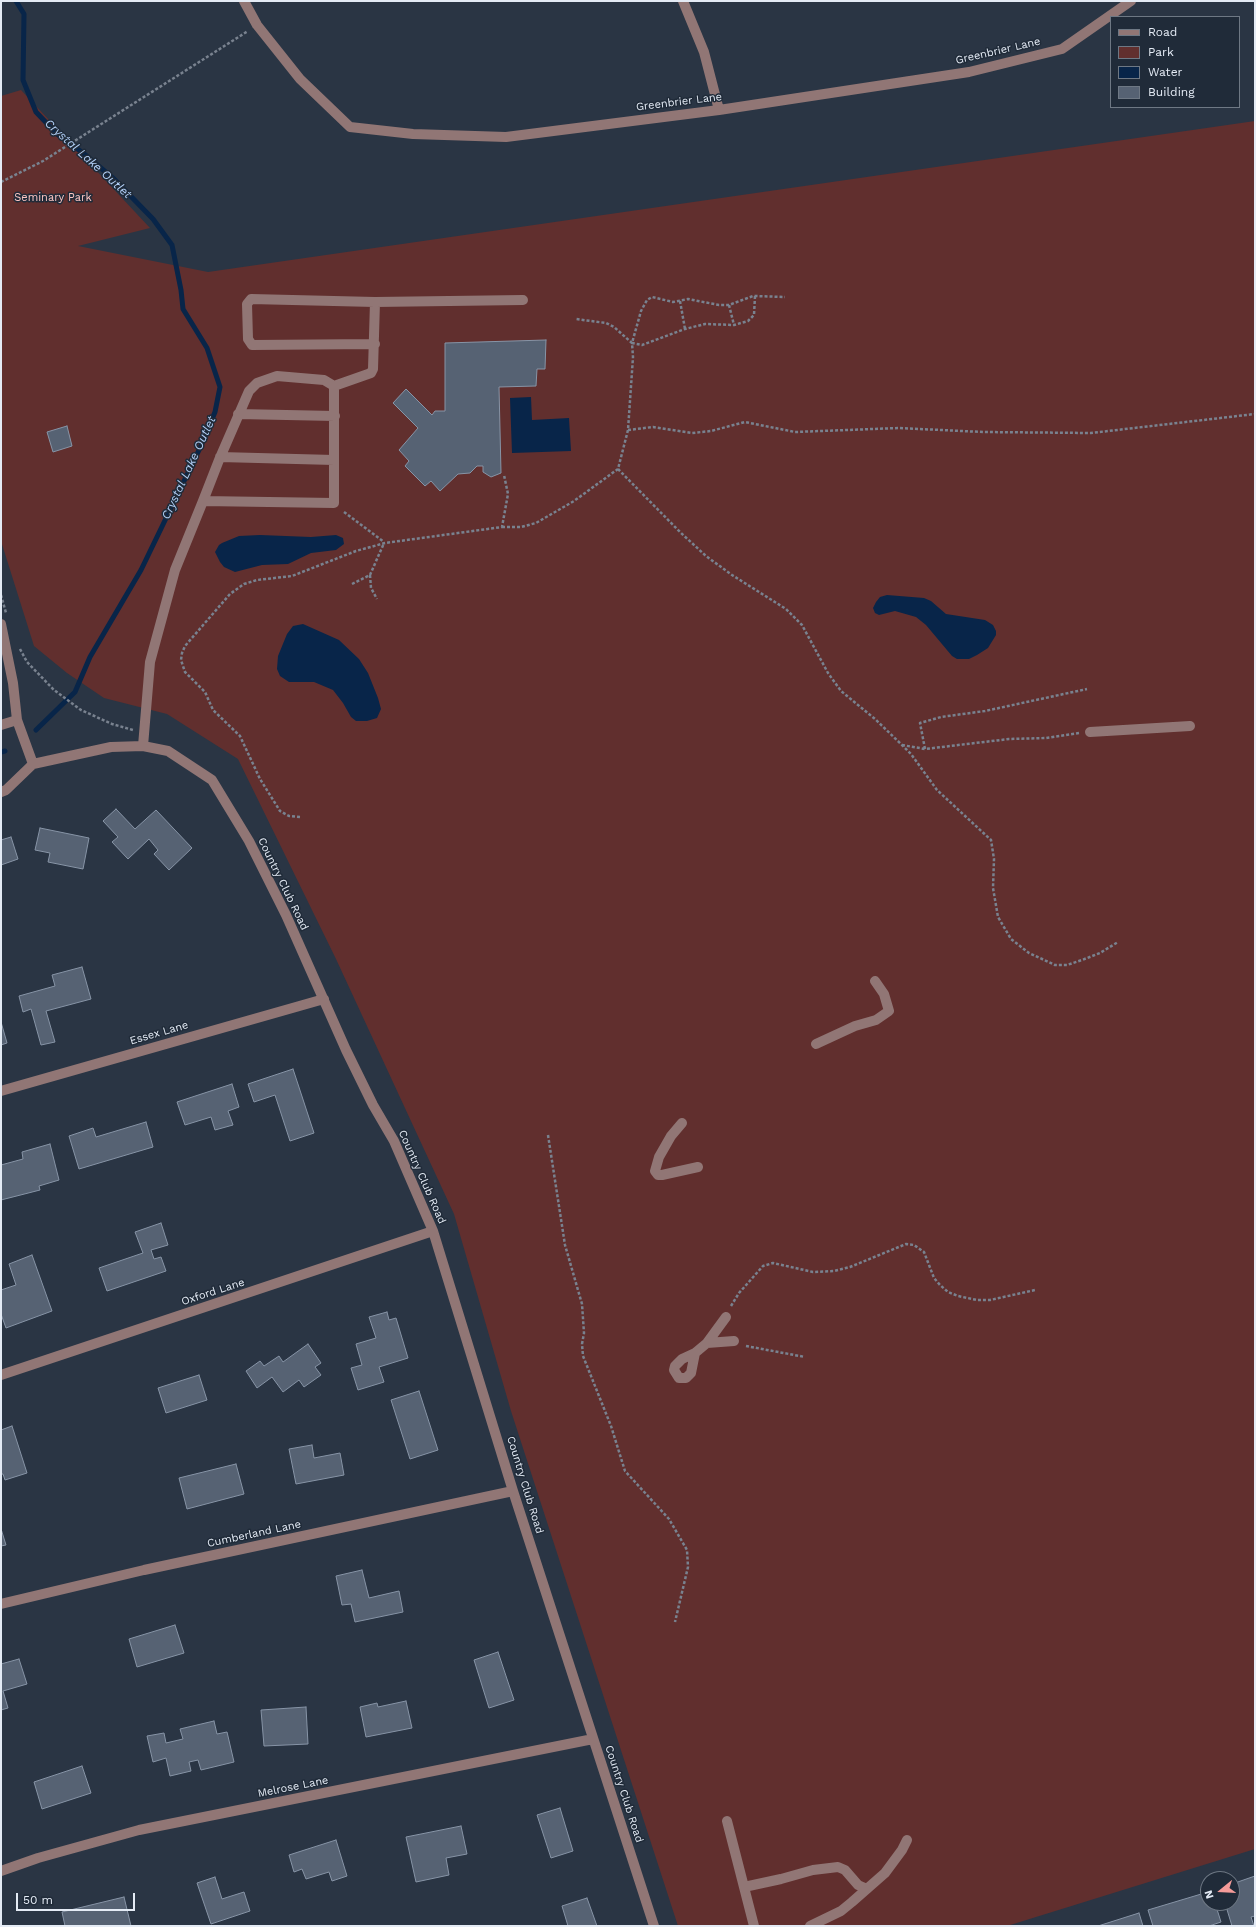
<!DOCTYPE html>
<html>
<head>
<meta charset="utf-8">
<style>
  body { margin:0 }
  #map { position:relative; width:1256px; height:1927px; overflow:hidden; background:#2a3544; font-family:"Work Sans",sans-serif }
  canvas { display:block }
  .frame { position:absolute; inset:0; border:2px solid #e4ebf5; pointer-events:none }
  .legend { position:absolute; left:1110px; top:16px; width:130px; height:92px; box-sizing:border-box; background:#202b39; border:1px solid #6e7884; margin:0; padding:5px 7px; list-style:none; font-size:12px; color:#e4ebf5 }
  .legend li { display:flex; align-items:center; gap:8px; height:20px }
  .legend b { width:20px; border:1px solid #6e7884 }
  .north { position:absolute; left:1200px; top:1871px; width:40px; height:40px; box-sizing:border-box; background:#202b39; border:1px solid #6e7884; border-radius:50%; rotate:252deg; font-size:11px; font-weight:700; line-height:16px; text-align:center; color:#e4ebf5 }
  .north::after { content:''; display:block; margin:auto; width:14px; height:18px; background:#f59b99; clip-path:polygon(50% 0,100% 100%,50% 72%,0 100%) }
  .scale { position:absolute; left:16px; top:1893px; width:119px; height:18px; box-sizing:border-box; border:2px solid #e4ebf5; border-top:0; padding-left:5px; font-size:12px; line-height:14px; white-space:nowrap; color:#e4ebf5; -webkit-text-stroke:3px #202b39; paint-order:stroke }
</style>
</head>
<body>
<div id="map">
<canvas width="1256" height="1927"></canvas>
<div class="frame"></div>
<ul class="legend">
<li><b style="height:5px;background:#917675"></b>Road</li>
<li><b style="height:11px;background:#612f2e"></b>Park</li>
<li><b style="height:11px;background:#082549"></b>Water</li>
<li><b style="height:11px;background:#566273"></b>Building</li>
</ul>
<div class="north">N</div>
<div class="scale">50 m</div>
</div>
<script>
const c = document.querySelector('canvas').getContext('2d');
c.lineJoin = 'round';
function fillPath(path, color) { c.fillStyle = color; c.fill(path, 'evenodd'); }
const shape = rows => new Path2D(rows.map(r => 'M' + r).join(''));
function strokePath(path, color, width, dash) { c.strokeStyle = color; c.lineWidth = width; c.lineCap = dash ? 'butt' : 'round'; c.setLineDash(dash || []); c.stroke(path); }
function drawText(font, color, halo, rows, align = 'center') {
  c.font = font + ' "Work Sans",sans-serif'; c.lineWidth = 3; c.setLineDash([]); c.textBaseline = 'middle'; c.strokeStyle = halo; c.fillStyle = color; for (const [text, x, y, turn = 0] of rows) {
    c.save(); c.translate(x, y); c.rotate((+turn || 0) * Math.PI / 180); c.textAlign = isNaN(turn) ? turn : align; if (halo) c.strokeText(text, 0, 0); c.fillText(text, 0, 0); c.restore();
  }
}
const green = shape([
  [21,90,150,228,78,246,208,272,1255,121,1255,1849,1007,1926,678,1926,511,1411,454,1214,336,959,238,759,167,714,104,698,67,673,34,646,1,541,1,96]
]);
const water = shape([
  [531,397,532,420,569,418,571,451,512,453,510,398],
  [260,535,311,537,336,535,343,538,344,544,336,550,311,553,288,564,262,565,235,572,224,567,220,562,215,552,219,545,222,543,239,536],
  [887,595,924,598,931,601,946,614,985,620,993,625,996,631,996,635,988,648,977,655,969,659,957,659,952,656,926,625,916,617,895,611,879,615,875,613,873,608,876,602,880,597],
  [303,624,339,640,359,659,368,673,378,698,381,709,377,718,367,721,356,721,351,717,343,703,333,690,314,682,289,682,280,676,277,669,278,656,287,634,293,626]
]);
const stream = shape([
  [16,1,24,14,23,80,36,112,57,134,83,153,114,179,153,219,172,245,181,290,183,309,207,348,220,387,215,412,200,448,141,570,90,657,75,692,36,730],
  [1,752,5,751]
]);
const building = shape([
  [546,340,545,369,537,369,536,386,499,387,501,473,491,477,483,472,483,466,477,466,470,473,458,474,440,491,431,481,425,486,405,466,409,461,399,450,418,428,393,403,406,389,432,415,435,411,445,411,445,343,546,340],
  [67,426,72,446,53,452,47,432,67,426],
  [116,809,135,829,156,810,192,848,169,870,154,854,158,850,149,839,128,859,112,842,118,837,103,821,116,809],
  [40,828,89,838,83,869,48,862,50,853,35,850,40,828],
  [11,837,18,859,1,865,1,840,11,837],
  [82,967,91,999,46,1011,55,1042,41,1045,31,1009,23,1012,19,996,55,986,52,975,82,967],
  [1,1022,7,1043,1,1045,1,1022],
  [293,1069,314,1133,290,1141,275,1095,254,1102,248,1084,293,1069],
  [232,1084,239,1107,228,1111,233,1125,215,1130,211,1117,185,1125,177,1102,232,1084],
  [146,1122,153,1147,79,1169,69,1136,93,1128,96,1137,146,1122],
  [50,1144,59,1180,39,1186,40,1190,1,1200,1,1165,23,1159,22,1152,50,1144],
  [161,1223,168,1245,151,1250,154,1259,161,1257,166,1271,107,1291,99,1268,143,1253,135,1232,161,1223],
  [32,1255,52,1311,6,1328,1,1314,1,1290,16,1285,9,1264,32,1255],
  [387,1312,389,1320,396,1318,408,1358,379,1367,384,1382,358,1390,351,1368,362,1365,356,1344,376,1338,369,1317,387,1312],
  [308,1344,321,1363,315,1367,321,1375,304,1387,299,1380,283,1392,272,1377,257,1388,246,1371,260,1361,264,1366,279,1356,283,1362,308,1344],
  [199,1375,207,1400,166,1413,158,1388,199,1375],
  [419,1391,438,1450,410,1459,391,1400,419,1391],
  [12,1426,27,1473,5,1480,3,1474,1,1474,1,1430,12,1426],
  [312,1445,314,1458,340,1453,344,1475,296,1484,289,1449,312,1445],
  [236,1464,244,1494,187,1509,179,1478,236,1464],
  [2,1532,6,1545,1,1546,1,1533,2,1532],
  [362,1570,369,1598,399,1591,403,1612,355,1622,351,1604,342,1605,336,1576,362,1570],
  [175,1625,184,1653,137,1667,129,1639,175,1625],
  [498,1652,514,1700,489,1708,474,1660,498,1652],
  [19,1659,27,1684,3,1691,8,1708,1,1710,1,1664,19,1659],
  [406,1701,412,1728,366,1737,360,1707,377,1703,378,1707,406,1701],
  [306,1707,308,1744,264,1746,261,1710,306,1707],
  [214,1721,217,1734,227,1732,234,1762,201,1770,198,1760,189,1762,191,1771,170,1776,166,1758,153,1762,147,1736,164,1733,166,1743,183,1739,180,1729,214,1721],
  [82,1766,91,1793,42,1809,34,1782,82,1766],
  [560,1808,573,1851,551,1858,537,1815,560,1808],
  [461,1826,467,1854,446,1858,449,1875,416,1882,406,1837,461,1826],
  [336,1840,347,1876,332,1881,329,1872,306,1879,302,1869,294,1872,289,1855,336,1840],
  [1255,1876,1255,1916,1251,1917,1254,1926,1232,1926,1225,1903,1232,1903,1232,1884,1255,1876],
  [215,1877,222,1899,244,1892,250,1911,211,1924,197,1883,215,1877],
  [1208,1892,1208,1903,1215,1903,1221,1922,1209,1926,1153,1926,1148,1910,1208,1892],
  [124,1897,131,1926,65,1926,62,1912,124,1897],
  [587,1898,597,1926,568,1926,562,1906,587,1898],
  [1139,1913,1143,1926,1098,1926,1139,1913]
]);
const path = shape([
  [1,182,43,161,248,31],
  [755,296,754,315,748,321,734,325,705,324,685,329,642,345,632,343,641,311,647,300,652,297,673,302,688,299,719,305,729,305,753,296,755,296,785,297],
  [680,301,685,329],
  [729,305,734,325],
  [628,430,653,427,692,433,711,431,745,422,795,432,899,428,983,432,1091,433,1255,414],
  [618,469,681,533,706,556,732,575,786,609,802,625,828,673,841,691,875,719,902,745,911,754,937,790,991,840,994,859,993,888,998,917,1011,939,1029,953,1055,965,1067,965,1082,960,1100,953,1118,942],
  [344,512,384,542],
  [502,527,521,527,536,523,574,501,618,469,628,430,633,357,632,343,614,327,606,323,576,319],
  [370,575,371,588,377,599],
  [352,584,370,575,384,543],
  [1,595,6,613],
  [20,649,27,662,54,690,81,710,112,724,133,730],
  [1079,733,1046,738,1009,739,925,749,920,723,941,717,985,711,1087,689],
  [902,745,925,749],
  [300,817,289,816,280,811,260,779,240,736,213,710,205,692,185,672,181,660,182,653,185,646,230,594,244,584,257,580,292,576,356,551,385,543,502,527,508,494,504,475],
  [548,1135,565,1245,582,1304,584,1333,582,1344,583,1356,611,1426,625,1471,669,1519,687,1550,688,1567,675,1622],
  [731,1306,739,1293,763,1266,773,1263,813,1272,834,1271,850,1267,906,1244,914,1245,924,1252,934,1278,940,1285,948,1292,958,1296,977,1300,990,1300,1035,1290],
  [746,1346,805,1357]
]);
const minor = shape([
  [244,1,257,25,300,79,350,127,413,134,506,137,719,110,969,72,1062,49,1131,1],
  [683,1,704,52,719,110],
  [375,344,252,345,248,339,247,304,251,299,375,302],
  [334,386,371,373,373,369,375,302,523,300],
  [238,414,335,416],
  [220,457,334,460],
  [1,624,13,683,17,720,33,764],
  [1,725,17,720],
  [1090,732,1190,726],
  [143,746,150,662,175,570,203,501,219,460,249,391,257,383,277,376,324,380,334,386,334,503,203,501],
  [33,764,111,747,143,746,168,751,212,780,249,841,286,915,346,1050,373,1105,394,1141,433,1231,513,1491,654,1926],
  [1,792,6,790,33,764],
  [816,1044,855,1026,876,1020,889,1011,884,994,875,981],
  [1,1091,324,999],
  [682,1123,671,1136,659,1157,655,1171,658,1175,662,1175,698,1167],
  [707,1343,726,1317],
  [695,1353,691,1373,686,1378,679,1378,674,1370,675,1366,682,1359,695,1353,707,1343,734,1341],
  [1,1375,433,1231],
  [1,1604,144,1570,513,1491],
  [727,1821,754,1926],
  [1,1871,38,1858,139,1830,593,1739],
  [744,1887,781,1879,813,1870,838,1867,845,1870,858,1885,867,1889],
  [810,1926,841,1911,852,1902,885,1873,902,1850,907,1840]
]);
const streetNames = [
  ["Greenbrier Lane",998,51,-13],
  ["Greenbrier Lane",679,102,-7],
  ["Country Club Road",283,884,64],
  ["Essex Lane",159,1033,-16],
  ["Country Club Road",422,1177,66],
  ["Oxford Lane",213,1292,-18],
  ["Country Club Road",525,1485,73],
  ["Cumberland Lane",254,1534,-12],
  ["Melrose Lane",293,1787,-11],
  ["Country Club Road",624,1794,72]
];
const parkNames = [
  ["Seminary Park",53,198]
];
const waterNames = [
  ["Crystal Lake Outlet",88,159,42],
  ["Crystal Lake Outlet",189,468,-65]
];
fillPath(green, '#612f2e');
fillPath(water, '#082549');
strokePath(stream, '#082549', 5);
fillPath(building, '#566273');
strokePath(building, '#8794a6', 1);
strokePath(path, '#79828f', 2.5, [3, 2]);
strokePath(minor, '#917675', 10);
drawText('11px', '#e4ebf5', '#202b39', streetNames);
drawText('11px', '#fcc5c2', '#202b39', parkNames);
drawText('italic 12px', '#b1cef5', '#202b39', waterNames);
</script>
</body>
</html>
